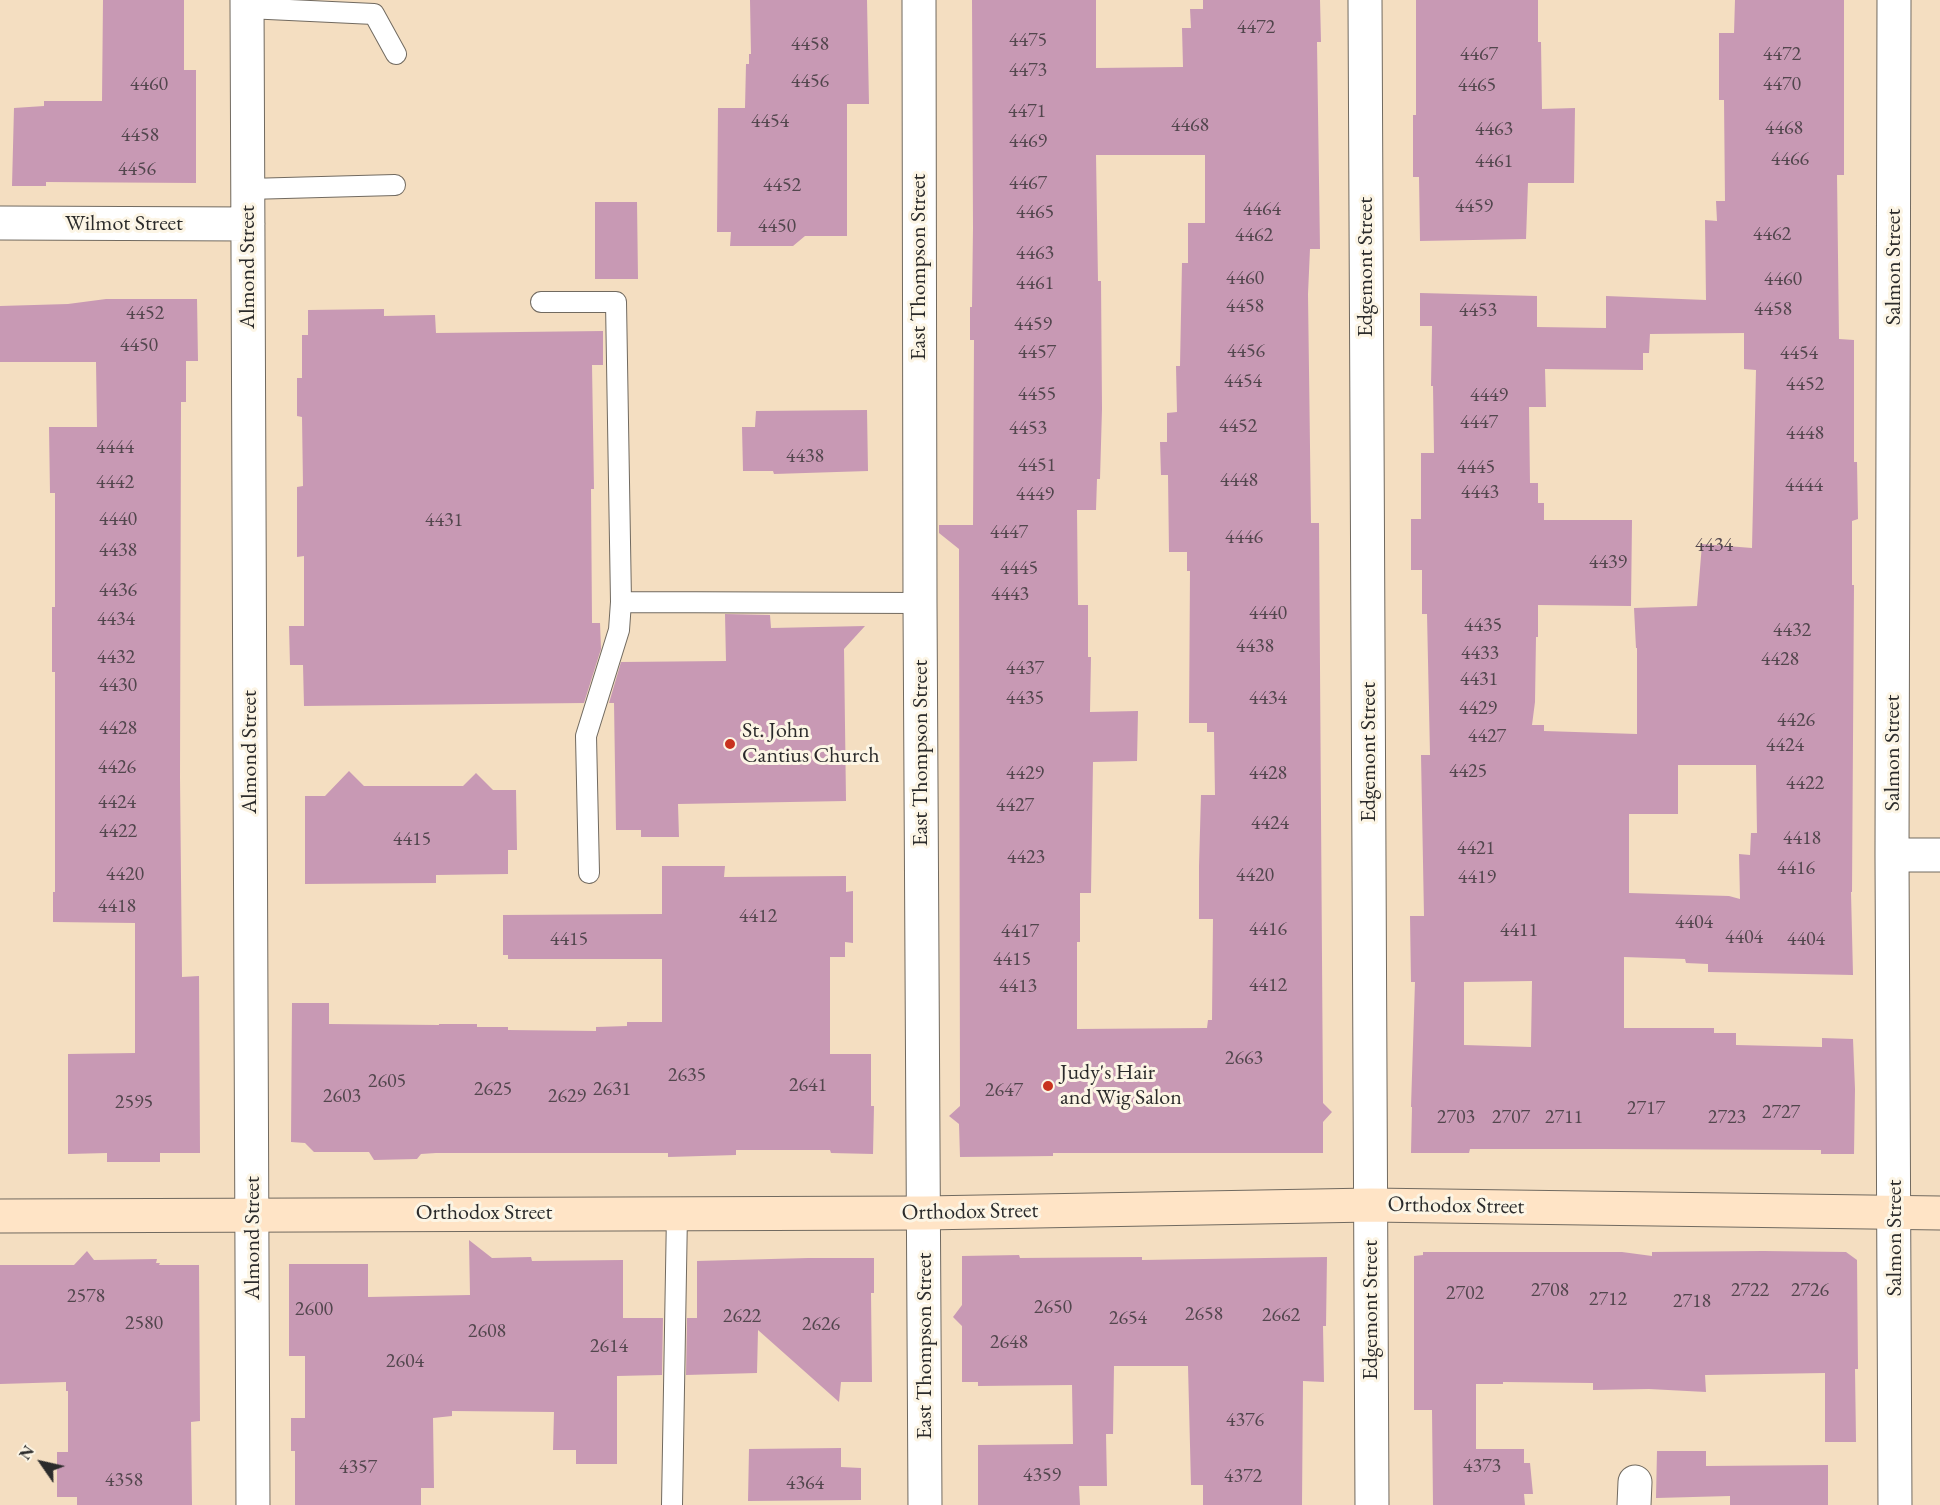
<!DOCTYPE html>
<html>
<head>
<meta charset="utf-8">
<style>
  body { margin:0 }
  #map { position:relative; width:1940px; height:1505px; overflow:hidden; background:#f4dec1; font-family:"EB Garamond",serif }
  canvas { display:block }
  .north { position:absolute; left:12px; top:1433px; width:60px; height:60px; -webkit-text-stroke:4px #fcf5e5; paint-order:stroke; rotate:304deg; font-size:16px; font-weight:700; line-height:24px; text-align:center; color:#2b2b2b }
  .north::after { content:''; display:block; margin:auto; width:21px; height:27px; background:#2b2b2b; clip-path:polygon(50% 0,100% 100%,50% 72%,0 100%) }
</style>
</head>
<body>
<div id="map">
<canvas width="1940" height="1505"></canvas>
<div class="north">N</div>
</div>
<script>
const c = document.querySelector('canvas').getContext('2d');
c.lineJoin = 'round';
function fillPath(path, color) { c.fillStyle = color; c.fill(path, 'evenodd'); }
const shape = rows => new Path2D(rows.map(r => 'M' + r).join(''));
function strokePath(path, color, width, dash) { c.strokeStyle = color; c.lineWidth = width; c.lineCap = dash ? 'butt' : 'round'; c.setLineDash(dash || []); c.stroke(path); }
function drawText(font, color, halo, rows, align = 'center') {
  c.font = font + ' "EB Garamond",serif'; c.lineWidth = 6; c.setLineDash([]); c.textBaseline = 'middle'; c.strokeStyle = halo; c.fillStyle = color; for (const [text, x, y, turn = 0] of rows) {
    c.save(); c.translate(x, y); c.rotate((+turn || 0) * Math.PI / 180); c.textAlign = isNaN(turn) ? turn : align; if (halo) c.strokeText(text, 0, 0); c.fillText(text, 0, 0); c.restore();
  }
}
const building = shape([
  [103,0,184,0,184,70,196,70,196,183,46,182,46,186,12,186,14,108,44,106,44,101,102,101],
  [750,0,867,0,869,104,847,104,847,236,805,236,793,246,730,246,731,232,717,232,718,108,745,108,746,64,749,64,749,54,751,54],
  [972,0,1096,0,1096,68,1183,67,1182,28,1191,28,1190,9,1203,9,1203,0,1320,0,1321,42,1317,42,1320,249,1310,249,1308,294,1311,523,1319,523,1323,1103,1332,1112,1323,1122,1323,1153,1053,1153,1053,1156,960,1157,959,1124,949,1116,960,1106,959,549,939,533,939,525,973,525,974,340,970,340,970,307,972,307,973,228],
  [1096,155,1205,155,1205,223,1188,223,1188,263,1182,263,1180,366,1176,366,1177,412,1167,413,1167,442,1160,442,1161,475,1168,475,1169,552,1187,552,1187,571,1190,571,1189,723,1207,723,1207,732,1214,732,1215,795,1201,795,1199,866,1199,919,1213,919,1212,1020,1208,1020,1207,1028,1077,1029,1077,942,1080,942,1080,893,1091,893,1093,762,1137,761,1138,711,1090,712,1091,657,1088,657,1088,605,1078,605,1077,510,1096,510,1097,479,1100,479,1102,409,1101,281,1098,281],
  [1416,0,1538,0,1538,42,1541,42,1542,109,1575,108,1574,183,1528,183,1526,239,1420,241,1419,177,1413,177,1413,115,1416,115],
  [1735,0,1844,0,1844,175,1837,175,1839,339,1854,340,1854,462,1857,462,1858,519,1852,521,1852,585,1854,585,1852,892,1851,892,1853,975,1708,972,1708,964,1686,963,1685,959,1624,957,1624,1028,1714,1028,1714,1033,1736,1033,1736,1045,1822,1047,1822,1038,1853,1039,1855,1089,1854,1154,1821,1154,1821,1150,1605,1149,1470,1149,1469,1153,1411,1153,1412,1107,1411,1107,1415,982,1411,982,1410,916,1424,916,1421,755,1430,755,1427,614,1422,614,1422,570,1411,570,1411,519,1421,519,1421,453,1434,453,1433,386,1431,386,1432,326,1420,326,1420,293,1537,296,1537,327,1606,328,1606,296,1706,300,1705,220,1717,221,1716,201,1725,201,1724,100,1719,100,1719,33,1734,33],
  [1744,333,1744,369,1756,370,1752,548,1702,544,1697,606,1634,608,1636,648,1637,648,1637,734,1544,731,1544,725,1532,725,1535,702,1536,637,1538,637,1538,605,1631,606,1632,520,1544,520,1544,503,1538,503,1538,483,1530,483,1529,407,1546,407,1545,369,1643,370,1643,353,1649,353,1650,334],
  [1678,765,1756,765,1757,833,1751,833,1750,855,1739,854,1740,899,1729,896,1629,893,1629,814,1678,814],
  [1532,981,1531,1047,1464,1045,1464,982],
  [595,202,637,202,638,279,595,279],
  [106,299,197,299,198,361,186,361,186,402,181,402,180,777,182,977,199,976,200,1153,160,1153,160,1162,107,1162,107,1153,68,1154,68,1054,135,1053,135,923,53,922,53,892,55,892,55,672,52,672,52,607,55,607,55,493,50,493,49,427,97,427,96,362,0,362,0,306,68,304],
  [384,309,384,316,435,315,436,333,603,331,603,365,592,365,594,489,591,489,592,623,600,623,601,649,584,703,304,706,303,665,290,665,289,626,304,626,304,556,297,557,297,487,303,486,302,417,297,416,297,378,302,378,302,335,308,335,308,310],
  [867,410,868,471,774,474,773,471,743,471,742,427,755,427,756,411],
  [725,614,770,615,771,628,865,626,844,649,846,801,678,804,679,837,641,837,641,830,616,830,614,703,609,703,621,662,726,661],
  [349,771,364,786,463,786,476,773,493,790,516,790,517,850,508,850,508,874,436,875,436,883,305,884,305,796,325,796],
  [662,866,725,866,724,877,846,876,846,892,853,891,853,943,845,942,845,957,830,957,830,1054,871,1054,871,1106,874,1106,873,1154,831,1153,830,1150,736,1150,736,1155,668,1157,668,1153,436,1153,421,1154,417,1159,374,1160,369,1152,314,1152,305,1143,291,1142,292,1003,329,1003,329,1024,439,1025,439,1024,477,1024,477,1027,508,1027,508,1030,596,1031,596,1027,627,1026,627,1022,662,1022,662,959,508,959,508,955,503,955,503,915,662,914],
  [469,1240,492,1258,531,1257,532,1261,623,1260,623,1318,663,1318,662,1375,617,1376,617,1464,576,1464,576,1450,553,1450,554,1412,452,1411,452,1416,433,1418,434,1488,421,1488,421,1505,295,1505,295,1451,291,1451,291,1418,305,1418,305,1356,289,1356,289,1264,368,1264,368,1297,470,1295],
  [87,1251,94,1260,157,1259,156,1263,160,1263,159,1265,199,1265,200,1421,191,1422,192,1505,77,1505,77,1497,57,1497,57,1452,68,1452,68,1391,66,1391,66,1382,0,1384,0,1265,74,1265],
  [1763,1251,1846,1252,1857,1260,1858,1369,1855,1369,1856,1442,1825,1442,1825,1373,1705,1375,1706,1392,1649,1389,1593,1390,1593,1383,1503,1382,1503,1384,1476,1384,1476,1449,1524,1449,1524,1463,1530,1463,1533,1494,1524,1494,1525,1505,1433,1505,1432,1410,1414,1410,1414,1256,1423,1255,1423,1252,1622,1252,1652,1256,1652,1252],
  [1019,1255,1020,1258,1142,1257,1142,1260,1327,1257,1326,1326,1323,1326,1324,1382,1303,1381,1302,1505,1203,1505,1203,1485,1191,1485,1188,1366,1114,1366,1113,1434,1106,1434,1107,1486,1079,1486,1080,1505,978,1505,978,1445,1073,1444,1072,1385,978,1386,978,1382,962,1382,962,1326,953,1317,962,1305,962,1256],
  [808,1258,874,1258,874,1293,871,1293,872,1382,841,1382,839,1402,758,1330,757,1373,686,1375,687,1318,697,1318,697,1261],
  [841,1448,841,1467,861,1468,861,1500,748,1501,749,1449],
  [1657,1451,1706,1451,1706,1466,1828,1465,1828,1505,1730,1505,1730,1496,1656,1498]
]);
const lane = shape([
  [247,8,374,14,396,54],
  [248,189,395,185],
  [541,302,616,302,621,602,619,630,586,736,589,873],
  [621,602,920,603],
  [672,1505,677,1213]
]);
const street = shape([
  [247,0,253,1505],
  [919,0,920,603,925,1505],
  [1365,0,1372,1505],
  [1894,0,1892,855,1895,1505],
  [0,223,248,224],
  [1892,855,1940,855],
  [1634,1505,1635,1482]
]);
const secondary = shape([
  [0,1216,925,1213,1371,1205,1940,1213]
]);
const markers = [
  [730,744,6,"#c8321e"],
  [1048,1086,6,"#c8321e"]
];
const numberNames = [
  ["4472",1256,28],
  ["4475",1028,41],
  ["4458",810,45],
  ["4467",1479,55],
  ["4472",1782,55],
  ["4473",1028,71],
  ["4456",810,82],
  ["4460",149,85],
  ["4470",1782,85],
  ["4465",1477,86],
  ["4471",1027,112],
  ["4454",770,122],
  ["4468",1190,126],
  ["4468",1784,129],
  ["4463",1494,130],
  ["4458",140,136],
  ["4469",1028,142],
  ["4466",1790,160],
  ["4461",1494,162],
  ["4456",137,170],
  ["4467",1028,184],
  ["4452",782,186],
  ["4459",1474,207],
  ["4464",1262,210],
  ["4465",1035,213],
  ["4450",777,227],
  ["4462",1772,235],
  ["4462",1254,236],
  ["4463",1035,254],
  ["4460",1245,279],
  ["4460",1783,280],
  ["4461",1035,284],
  ["4458",1245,307],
  ["4458",1773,310],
  ["4453",1478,311],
  ["4452",145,314],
  ["4459",1033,325],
  ["4450",139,346],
  ["4456",1246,352],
  ["4457",1037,353],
  ["4454",1799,354],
  ["4454",1243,382],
  ["4452",1805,385],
  ["4455",1037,395],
  ["4449",1489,396],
  ["4447",1479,423],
  ["4452",1238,427],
  ["4453",1028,429],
  ["4448",1805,434],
  ["4444",115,448],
  ["4438",805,457],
  ["4451",1037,466],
  ["4445",1476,468],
  ["4448",1239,481],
  ["4442",115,483],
  ["4444",1804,486],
  ["4443",1480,493],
  ["4449",1035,495],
  ["4440",118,520],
  ["4431",444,521],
  ["4447",1009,533],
  ["4446",1244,538],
  ["4434",1714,546],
  ["4438",118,551],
  ["4439",1608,563],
  ["4445",1019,569],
  ["4436",118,591],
  ["4443",1010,595],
  ["4440",1268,614],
  ["4434",116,620],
  ["4435",1483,626],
  ["4432",1792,631],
  ["4438",1255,647],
  ["4433",1480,654],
  ["4432",116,658],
  ["4428",1780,660],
  ["4437",1025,669],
  ["4431",1479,680],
  ["4430",118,686],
  ["4435",1025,699],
  ["4434",1268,699],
  ["4429",1478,709],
  ["4426",1796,721],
  ["4428",118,729],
  ["4427",1487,737],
  ["4424",1785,746],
  ["4426",117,768],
  ["4425",1468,772],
  ["4429",1025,774],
  ["4428",1268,774],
  ["4422",1805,784],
  ["4424",117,803],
  ["4427",1015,806],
  ["4424",1270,824],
  ["4422",118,832],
  ["4418",1802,839],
  ["4415",412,840],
  ["4421",1476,849],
  ["4423",1026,858],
  ["4416",1796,869],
  ["4420",125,875],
  ["4420",1255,876],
  ["4419",1477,878],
  ["4418",117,907],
  ["4412",758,917],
  ["4404",1694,923],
  ["4416",1268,930],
  ["4411",1519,931],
  ["4417",1020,932],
  ["4404",1744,938],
  ["4415",569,940],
  ["4404",1806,940],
  ["4415",1012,960],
  ["4412",1268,986],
  ["4413",1018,987],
  ["2663",1244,1059],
  ["2635",687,1076],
  ["2605",387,1082],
  ["2641",808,1086],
  ["2625",493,1090],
  ["2631",612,1090],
  ["2647",1004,1091],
  ["2603",342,1097],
  ["2629",567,1097],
  ["2595",134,1103],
  ["2717",1646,1109],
  ["2727",1781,1113],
  ["2703",1456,1118],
  ["2707",1511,1118],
  ["2711",1564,1118],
  ["2723",1727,1118],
  ["2708",1550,1291],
  ["2722",1750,1291],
  ["2726",1810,1291],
  ["2702",1465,1294],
  ["2578",86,1297],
  ["2712",1608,1300],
  ["2718",1692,1302],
  ["2650",1053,1308],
  ["2600",314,1310],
  ["2658",1204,1315],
  ["2662",1281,1316],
  ["2622",742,1317],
  ["2654",1128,1319],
  ["2580",144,1324],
  ["2626",821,1325],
  ["2608",487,1332],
  ["2648",1009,1343],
  ["2614",609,1347],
  ["2604",405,1362],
  ["4376",1245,1421],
  ["4373",1482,1467],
  ["4357",358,1468],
  ["4359",1042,1476],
  ["4372",1243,1477],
  ["4358",124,1481],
  ["4364",805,1484]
];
const streetNames = [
  ["Wilmot Street",124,224],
  ["Almond Street",248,267,-90],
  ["East Thompson Street",919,267,-90],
  ["Edgemont Street",1366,267,-90],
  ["Salmon Street",1894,267,-90],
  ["Almond Street",250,752,-90],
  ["Edgemont Street",1369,752,-90],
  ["East Thompson Street",921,753,-90],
  ["Salmon Street",1893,753,-90],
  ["Orthodox Street",1456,1206,1],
  ["Orthodox Street",970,1212,-1],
  ["Orthodox Street",484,1213],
  ["Almond Street",253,1238,-90],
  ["Salmon Street",1895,1238,-90],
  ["Edgemont Street",1371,1310,-90],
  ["East Thompson Street",925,1346,-90]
];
const poiNames = [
  ["St. John",742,731],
  ["Cantius Church",742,756],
  ["Judy's Hair",1060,1073],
  ["and Wig Salon",1060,1098]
];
fillPath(building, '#c899b4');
strokePath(lane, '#716a60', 22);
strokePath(street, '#716a60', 35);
strokePath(secondary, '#716a60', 35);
strokePath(lane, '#fff', 20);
strokePath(street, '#fff', 33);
strokePath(secondary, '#ffe4c6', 33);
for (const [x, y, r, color] of markers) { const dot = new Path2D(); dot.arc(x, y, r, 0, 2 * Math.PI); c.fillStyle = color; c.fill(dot); strokePath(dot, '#fcf5e5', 2); }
drawText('20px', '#52464d', null, numberNames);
drawText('22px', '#2b2b2b', '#fcf5e5', streetNames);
drawText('22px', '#2b2b2b', '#fcf5e5', poiNames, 'left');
</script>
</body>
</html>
